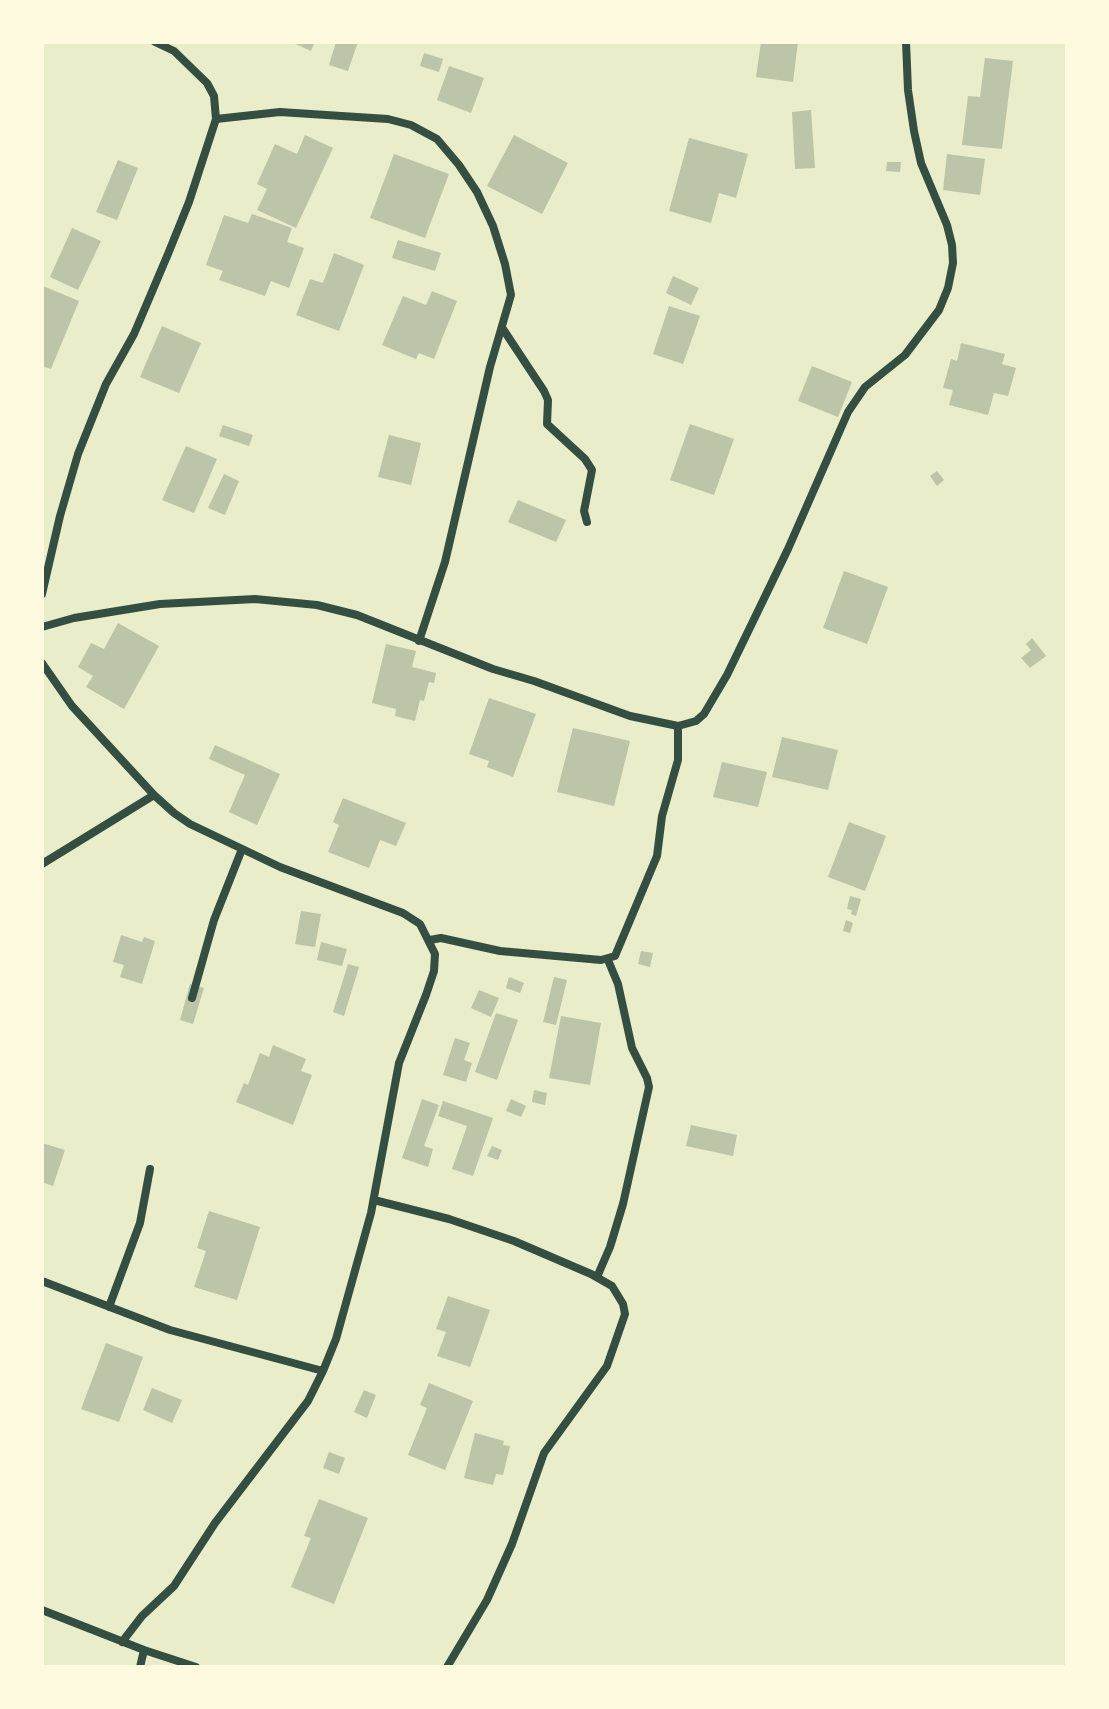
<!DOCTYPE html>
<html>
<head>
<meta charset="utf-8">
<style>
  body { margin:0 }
  #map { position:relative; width:1109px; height:1709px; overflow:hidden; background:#e9edc9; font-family:Montserrat,sans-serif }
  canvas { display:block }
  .frame { position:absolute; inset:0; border:44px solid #fefae0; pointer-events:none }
</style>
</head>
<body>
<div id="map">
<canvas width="1109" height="1709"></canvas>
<div class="frame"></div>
</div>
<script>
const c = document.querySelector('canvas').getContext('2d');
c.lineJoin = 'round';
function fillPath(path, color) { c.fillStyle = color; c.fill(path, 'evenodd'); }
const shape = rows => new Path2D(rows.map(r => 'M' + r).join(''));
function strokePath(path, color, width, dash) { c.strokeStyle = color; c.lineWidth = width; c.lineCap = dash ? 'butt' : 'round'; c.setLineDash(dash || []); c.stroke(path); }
const building = shape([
  [291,42,315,42,311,51],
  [336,42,358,42,348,71,329,65],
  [761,42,798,42,793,82,756,77],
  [424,53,443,59,439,72,420,66],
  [985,58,1013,61,1002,149,962,145,968,96,980,97],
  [449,66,484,78,471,113,437,100],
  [811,110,815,168,795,169,792,112],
  [305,135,333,148,296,228,257,210,267,189,257,184,275,144,297,154],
  [514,135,568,163,542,214,487,186],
  [689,138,748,154,736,198,719,193,711,223,669,211],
  [394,154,449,174,425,238,370,218],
  [947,154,985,159,980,195,943,190],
  [118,160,138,168,117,220,96,212],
  [887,162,901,162,900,172,886,171],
  [252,214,292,228,287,242,304,248,289,288,271,281,265,296,219,280,223,271,206,265,224,215,248,223],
  [72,228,101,241,78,290,50,277],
  [398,240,441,253,435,271,392,258],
  [334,253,364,265,339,331,296,315,310,279,323,283],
  [673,276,699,288,691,305,666,293],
  [43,286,79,301,51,369,42,366],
  [432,291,457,301,434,359,419,353,416,359,382,345,403,296,426,305],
  [669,306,700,316,683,364,653,354],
  [162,326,201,343,179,393,140,377],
  [961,343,1005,354,1002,364,1016,368,1008,396,994,393,988,415,949,405,953,390,943,388,951,359,957,361],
  [812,366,852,382,838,417,798,401],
  [690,424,734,439,714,495,670,480],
  [223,425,253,435,249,446,219,436],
  [389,435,421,443,411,485,378,477],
  [186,446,217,459,194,513,162,500],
  [937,471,944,480,937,486,930,476],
  [224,474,239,481,225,515,208,508],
  [518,500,566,520,556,542,508,522],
  [844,571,888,587,867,644,823,628],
  [118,623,159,646,124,709,86,687,93,676,78,667,91,643,104,649],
  [1032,638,1046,656,1030,668,1021,658,1031,650,1026,644],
  [386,644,416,651,412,667,436,673,434,683,429,682,424,701,420,700,415,721,395,716,396,709,372,703],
  [489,698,536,714,513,777,487,767,489,761,469,754],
  [573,728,630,741,614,806,557,792],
  [782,737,838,750,828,790,772,777],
  [215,745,280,774,257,825,229,812,245,775,209,759],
  [722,762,767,772,758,807,713,797],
  [343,798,406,823,396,846,380,840,369,868,328,852,339,825,333,822],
  [849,822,886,836,865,891,828,877],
  [850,896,861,899,856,916,851,914,852,910,847,909],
  [301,911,321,914,315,947,295,944],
  [846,920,853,923,850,933,843,931],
  [121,935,142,942,144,937,155,941,142,984,120,977,124,965,113,962],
  [321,942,347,949,342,966,317,960],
  [641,951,653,953,650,967,638,964],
  [348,964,359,967,344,1016,333,1012],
  [509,977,524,983,520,993,506,988],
  [554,977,567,980,556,1025,543,1022],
  [190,984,204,988,193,1024,180,1020],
  [479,990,499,998,491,1017,471,1008],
  [496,1013,518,1020,497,1080,475,1072],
  [561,1016,601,1023,590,1085,549,1078],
  [455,1038,470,1043,464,1060,472,1063,466,1082,443,1075],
  [273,1045,306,1059,301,1071,312,1075,293,1125,236,1102,244,1083,248,1085,260,1053,269,1057],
  [534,1090,547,1093,545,1105,532,1102],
  [422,1099,439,1105,424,1146,433,1149,428,1167,402,1158],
  [511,1099,526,1106,521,1117,506,1111],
  [443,1101,493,1118,473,1176,452,1169,467,1126,438,1116],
  [691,1125,737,1135,733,1156,686,1146],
  [42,1143,65,1150,53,1186,42,1182],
  [492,1146,502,1150,498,1160,487,1156],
  [209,1211,260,1227,237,1300,194,1287,206,1251,197,1248],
  [448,1296,490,1310,470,1367,437,1356,446,1332,436,1329],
  [106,1343,143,1357,119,1422,81,1409],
  [429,1383,473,1401,445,1470,408,1455,427,1408,420,1405],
  [152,1388,182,1400,172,1423,143,1410],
  [364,1390,376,1395,367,1418,354,1412],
  [475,1433,504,1441,503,1445,510,1446,503,1475,496,1474,493,1485,464,1478],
  [329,1452,345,1458,339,1474,323,1468],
  [319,1499,368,1518,334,1604,291,1587,311,1538,304,1536]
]);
const minor = shape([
  [216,119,280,112,388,119,411,125,437,139,459,165,477,192,493,226,505,264,511,295,490,367,445,562,419,641],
  [503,329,544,391,548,400,547,424,585,459,592,470,584,511,587,522],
  [42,594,60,516,78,454,106,384,134,334,168,254,189,202,216,119,214,96,207,83,174,51,155,42],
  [42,627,74,618,160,604,255,599,317,605,357,615,493,669,534,681,630,716,678,726,696,721,704,714,727,675,788,549,848,412,865,387,905,355,939,310,948,288,953,263,952,245,947,225,921,163,914,131,908,90,906,42],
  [42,663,72,706,154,795,174,813,190,824,280,867,403,913,420,924,435,954,434,971,426,995,399,1063,371,1213,336,1339,323,1371,308,1401,215,1523,174,1586,142,1616,122,1642],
  [42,864,154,795],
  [430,940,441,938,500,951,601,960,615,956,657,856,662,816,678,760,678,726],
  [192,998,214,920,242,849],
  [374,1200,449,1219,514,1241,591,1274,612,1286,623,1304,625,1314,607,1366,544,1453,512,1544,487,1600,447,1667],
  [597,1277,610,1247,623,1204,649,1087,647,1078,632,1048,618,984,608,960],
  [42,1281,170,1330,323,1371],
  [109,1307,140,1223,150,1169],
  [42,1610,144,1650,196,1667],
  [140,1667,144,1650]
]);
fillPath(building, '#bcc5a7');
strokePath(minor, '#344e41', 8);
</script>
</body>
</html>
